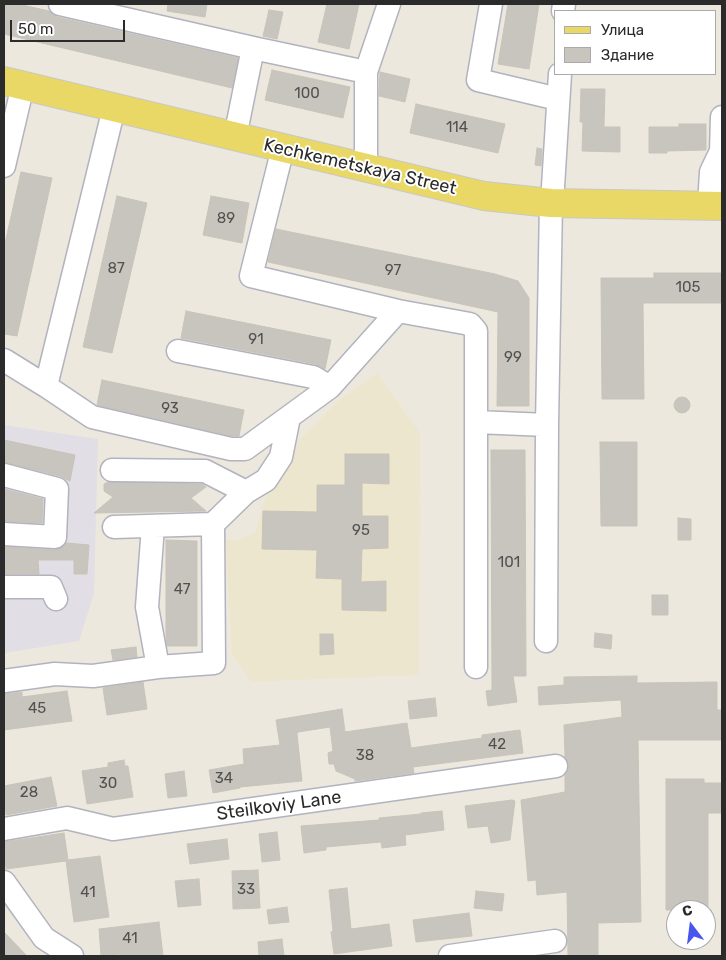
<!DOCTYPE html>
<html>
<head>
<meta charset="utf-8">
<style>
  body { margin:0 }
  #map { position:relative; width:726px; height:960px; overflow:hidden; background:#ece8de; font-family:Rubik,sans-serif }
  canvas { display:block }
  .frame { position:absolute; inset:0; border:5px solid #2b2b2b; pointer-events:none }
  .legend { position:absolute; left:554px; top:10px; width:162px; height:65px; box-sizing:border-box; background:#fff; border:1px solid #aaa; margin:0; padding:6px 9px; list-style:none; font-size:15px; color:#2b2b2b }
  .legend li { display:flex; align-items:center; gap:10px; height:25px }
  .legend b { width:25px; border:1px solid #aaa }
  .north { position:absolute; left:666px; top:900px; width:50px; height:50px; box-sizing:border-box; background:#fff; border:1px solid #aaa; border-radius:50%; rotate:345deg; font-size:14px; font-weight:700; line-height:20px; text-align:center; color:#2b2b2b }
  .north::after { content:''; display:block; margin:auto; width:18px; height:22px; background:#4756f0; clip-path:polygon(50% 0,100% 100%,50% 72%,0 100%) }
  .scale { position:absolute; left:10px; top:20px; width:115px; height:22px; box-sizing:border-box; border:2px solid #2b2b2b; border-top:0; padding-left:6px; font-size:15px; line-height:18px; white-space:nowrap; color:#2b2b2b; -webkit-text-stroke:4px #fff; paint-order:stroke }
</style>
</head>
<body>
<div id="map">
<canvas width="726" height="960"></canvas>
<div class="frame"></div>
<ul class="legend">
<li><b style="height:6px;background:#e9d866"></b>Улица</li>
<li><b style="height:14px;background:#c8c4be"></b>Здание</li>
</ul>
<div class="north">С</div>
<div class="scale">50 m</div>
</div>
<script>
const c = document.querySelector('canvas').getContext('2d');
c.lineJoin = 'round';
function fillPath(path, color) { c.fillStyle = color; c.fill(path, 'evenodd'); }
const shape = rows => new Path2D(rows.map(r => 'M' + r).join(''));
function strokePath(path, color, width, dash) { c.strokeStyle = color; c.lineWidth = width; c.lineCap = dash ? 'butt' : 'round'; c.setLineDash(dash || []); c.stroke(path); }
function drawText(font, color, halo, rows, align = 'center') {
  c.font = font + ' Rubik,sans-serif'; c.lineWidth = 4; c.setLineDash([]); c.textBaseline = 'middle'; c.strokeStyle = halo; c.fillStyle = color; for (const [text, x, y, turn = 0] of rows) {
    c.save(); c.translate(x, y); c.rotate((+turn || 0) * Math.PI / 180); c.textAlign = isNaN(turn) ? turn : align; if (halo) c.strokeText(text, 0, 0); c.fillText(text, 0, 0); c.restore();
  }
}
const industrial = shape([
  [4,425,98,439,94,593,79,641,4,653]
]);
const education = shape([
  [377,373,420,433,419,675,251,682,232,654,225,540,237,540,255,533,264,501,297,442,339,400]
]);
const building = shape([
  [4,4,18,4,49,11,57,17,238,58,232,88,4,34,4,4],
  [168,4,207,4,205,17,167,11,168,4],
  [327,4,359,4,349,49,318,42,327,4],
  [508,4,539,4,529,69,498,64,508,4],
  [269,10,283,12,277,39,263,36,269,10],
  [272,70,350,87,343,118,265,100,272,70],
  [380,72,410,79,405,102,379,96,380,72],
  [581,89,605,89,604,127,620,127,620,152,582,151,583,122,580,122,581,89],
  [416,104,505,124,498,153,410,133,416,104],
  [679,124,706,124,706,150,667,151,667,153,649,153,649,127,679,127,679,124],
  [537,148,542,149,541,166,535,165,537,148],
  [21,172,52,178,17,336,4,334,4,248,21,172],
  [117,196,147,203,112,353,83,347,117,196],
  [211,196,249,203,242,243,203,235,211,196],
  [276,229,495,274,518,281,529,298,529,406,497,406,498,312,268,262,276,229],
  [654,273,722,273,722,303,643,303,644,399,602,399,601,278,654,278,654,273],
  [186,311,331,340,325,369,315,364,181,338,186,311],
  [102,380,244,410,239,436,232,436,97,405,102,380],
  '674 405a8 8 0 1 1 16 0a8 8 0 1 1-16 0Z',
  [4,440,75,455,70,481,60,476,4,462,4,440],
  [600,442,637,442,637,526,601,526,600,442],
  [491,450,525,450,526,676,513,676,517,702,488,706,486,691,492,690,491,450],
  [345,454,389,454,389,484,362,483,362,516,388,516,388,548,362,549,361,582,386,581,386,611,342,610,342,579,316,578,317,550,262,549,263,511,317,512,317,485,345,485,345,454],
  [108,482,202,484,206,487,191,498,206,511,94,513,113,497,104,491,104,484,108,482],
  [4,489,43,499,42,523,4,521,4,489],
  [678,518,691,519,691,540,678,540,678,518],
  [166,540,197,541,197,646,167,646,166,638,166,540],
  [66,543,89,545,87,574,74,574,74,560,38,560,39,574,4,574,4,547,54,550,61,548,66,543],
  [652,595,668,595,668,615,652,615,652,595],
  [595,633,612,635,611,649,594,647,595,633],
  [320,634,333,634,334,654,320,655,320,634],
  [136,647,137,657,113,660,111,650,136,647],
  [637,676,637,683,717,682,717,710,722,710,722,740,638,740,641,922,598,923,598,956,568,956,567,892,537,895,536,880,528,881,521,800,565,792,565,775,568,770,569,765,565,757,564,725,622,717,621,700,539,705,538,687,564,685,564,677,637,676],
  [143,682,147,709,107,715,103,688,143,682],
  [67,691,72,721,4,730,4,694,22,692,22,697,67,691],
  [435,698,437,716,410,719,408,701,435,698],
  [342,709,345,732,407,723,411,748,482,738,482,735,520,730,523,753,413,767,414,773,355,781,355,779,336,771,334,764,329,764,328,753,333,751,330,727,298,732,297,734,302,781,240,787,240,788,213,793,209,770,244,764,243,749,280,745,276,720,342,709],
  [124,760,125,766,128,766,133,797,87,804,82,771,108,767,108,763,124,760],
  [184,771,187,796,168,798,165,774,184,771],
  [51,777,57,806,6,815,4,786,51,777],
  [666,779,704,779,704,783,722,783,722,813,708,813,708,910,666,910,666,779],
  [512,800,515,801,510,840,491,843,488,826,468,828,465,806,512,800],
  [442,811,444,830,405,835,406,845,382,848,381,842,326,847,326,850,304,853,301,826,379,820,379,818,421,814,421,813,442,811],
  [277,832,280,860,262,862,259,834,277,832],
  [64,833,68,860,100,856,109,917,74,922,66,861,6,869,4,842,64,833],
  [227,839,229,859,190,864,187,844,227,839],
  [258,870,260,908,233,909,232,871,258,870],
  [199,879,201,905,178,907,175,881,199,879],
  [347,888,351,929,389,924,392,946,334,954,331,932,333,931,329,890,347,888],
  [476,891,504,894,502,911,474,908,476,891],
  [287,907,289,922,269,924,267,910,287,907],
  [469,913,472,936,416,942,413,920,469,913],
  [159,922,163,956,120,956,120,954,101,956,99,929,159,922],
  [4,932,27,956,4,956,4,932],
  [282,939,284,956,259,956,258,942,282,939]
]);
const minor = shape([
  [60,4,253,48],
  [491,4,478,80,558,99],
  [563,11,564,4],
  [235,137,253,48,366,72],
  [4,166,23,85],
  [366,168,366,72,389,4],
  [552,203,560,74],
  [709,206,711,172,721,151,722,117],
  [398,311,470,324,476,331,476,667],
  [178,351,313,377,330,387],
  [4,360,46,386,114,108],
  [46,386,92,417,231,449,245,449,330,387,398,311,251,276,283,148],
  [476,422,547,425],
  [112,470,205,471,246,492],
  [4,475,57,489,55,537,4,534],
  [114,527,213,524,246,492,266,480,281,457,289,417],
  [4,587,51,587,56,599],
  [546,641,547,425,551,203],
  [158,667,214,663,213,524],
  [4,681,55,674,93,676,158,667,147,607,153,526],
  [4,829,67,818,113,829,556,766],
  [4,882,44,938,72,956],
  [450,956,555,941]
]);
const major = shape([
  [4,81,484,196,551,203,722,206]
]);
const numberNames = [
  ["100",307,94],
  ["114",457,128],
  ["89",226,219],
  ["87",116,269],
  ["97",393,271],
  ["105",688,288],
  ["91",256,340],
  ["99",513,358],
  ["93",170,409],
  ["95",361,531],
  ["101",509,563],
  ["47",182,590],
  ["45",37,709],
  ["42",497,745],
  ["38",365,756],
  ["34",224,779],
  ["30",108,784],
  ["28",29,793],
  ["33",246,890],
  ["41",88,893],
  ["41",130,939]
];
const streetNames = [
  ["Kechkemetskaya Street",360,167,13],
  ["Steilkoviy Lane",279,806,-8]
];
fillPath(industrial, '#e1dee5');
fillPath(education, '#ede6cf');
fillPath(building, '#c8c4be');
strokePath(building, '#c8c4b8', 1);
strokePath(minor, '#b2b3be', 25);
strokePath(major, '#c8c8c8', 30);
strokePath(minor, '#fff', 22);
strokePath(major, '#e9d866', 28);
drawText('15px', '#525150', null, numberNames);
drawText('18px', '#2b2b2b', '#fff', streetNames);
</script>
</body>
</html>
